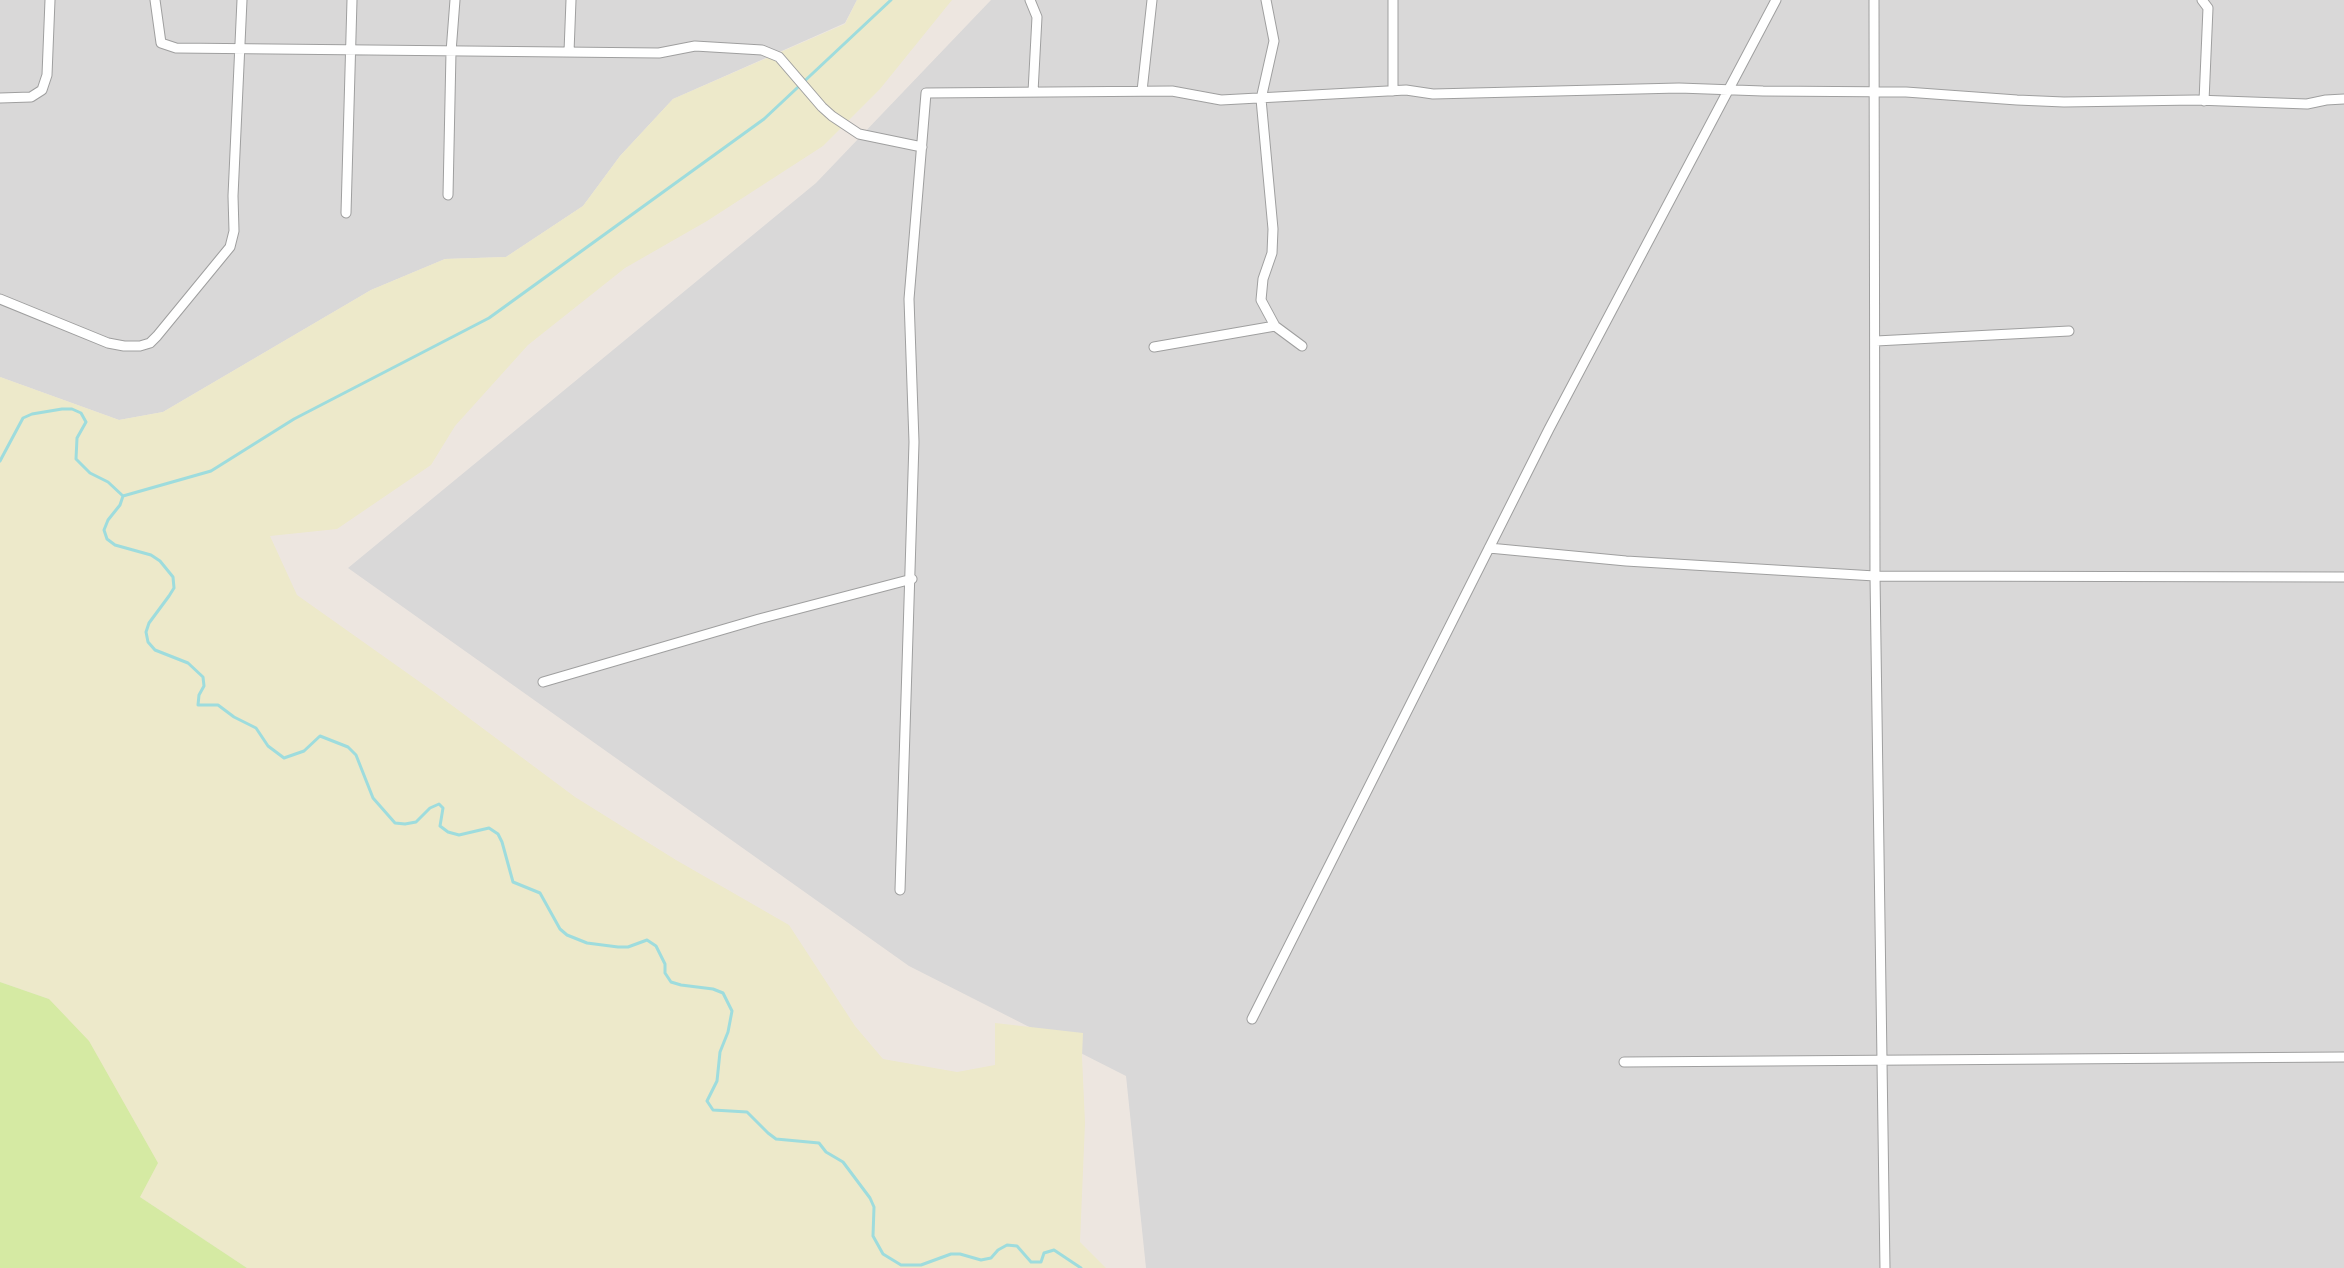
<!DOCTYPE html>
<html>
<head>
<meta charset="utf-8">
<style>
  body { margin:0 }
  canvas { display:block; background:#ede6e0 }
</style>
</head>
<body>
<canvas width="2344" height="1268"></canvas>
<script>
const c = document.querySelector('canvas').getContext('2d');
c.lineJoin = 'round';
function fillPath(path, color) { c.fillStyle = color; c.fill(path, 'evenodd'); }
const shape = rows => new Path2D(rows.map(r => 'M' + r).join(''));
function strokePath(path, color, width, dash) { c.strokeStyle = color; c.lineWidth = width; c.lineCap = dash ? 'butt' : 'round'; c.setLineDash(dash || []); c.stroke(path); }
const residential = shape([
  [0,0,857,0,845,23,673,99,620,156,583,206,506,257,445,259,371,290,163,412,119,420,0,377],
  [991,0,2344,0,2344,1268,1146,1268,1126,1076,909,966,348,568,816,183]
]);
const farmland = shape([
  [857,0,952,0,880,89,823,146,707,221,625,268,528,345,455,426,431,465,337,529,270,536,297,595,434,692,575,797,676,860,789,925,855,1026,883,1059,957,1072,995,1065,995,1023,1083,1033,1082,1057,1085,1123,1080,1242,1106,1268,247,1268,140,1197,49,999,0,982,0,377,119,420,163,412,371,290,445,259,506,257,583,206,620,156,673,99,845,24]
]);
const grass = shape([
  [0,982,49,999,89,1041,158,1163,140,1197,247,1268,0,1268]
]);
const stream = shape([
  [0,461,23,418,32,414,62,409,72,409,81,413,86,422,77,438,76,459,90,473,108,482,123,496,120,505,108,520,104,530,107,539,115,545,151,555,160,561,173,577,174,588,169,596,149,623,146,632,148,642,155,650,188,663,203,677,204,686,199,695,198,705,218,705,234,717,256,728,268,746,284,758,304,751,320,736,348,747,356,755,373,798,395,823,405,824,416,822,430,808,439,804,443,808,440,826,448,832,459,835,489,828,498,834,502,842,513,882,540,893,560,929,567,935,587,943,618,947,628,947,647,940,656,946,665,964,665,973,671,982,681,985,713,989,723,993,732,1011,728,1032,720,1052,717,1081,707,1101,713,1110,747,1112,768,1133,776,1139,819,1143,826,1152,843,1162,870,1198,874,1207,873,1236,883,1254,901,1265,921,1265,951,1254,960,1254,981,1260,991,1258,998,1250,1007,1245,1017,1246,1031,1262,1041,1262,1044,1253,1054,1250,1081,1268],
  [123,496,211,471,294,419,489,318,764,119,891,0]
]);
const street = shape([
  [155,0,161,43,176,48,659,53,695,46,762,50,779,57,822,107,832,116,859,134,922,147],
  [1030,0,1037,17,1033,92],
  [1266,0,1274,41,1261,99,1273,229,1272,253,1263,279,1261,300,1275,326,1302,346],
  [1393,0,1393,91],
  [1874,0,1875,576,1885,1268],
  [2202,0,2208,8,2204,101],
  [569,52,571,0],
  [1142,91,1152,0],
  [0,98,31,97,42,90,47,75,50,0],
  [448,195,451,52,455,0],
  [346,213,352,0],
  [0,299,108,343,124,346,140,346,150,343,157,336,230,247,234,231,233,196,242,0],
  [1876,341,2069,331],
  [1154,347,1275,326],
  [1489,548,1626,561,1875,576,2344,577],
  [543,682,759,619,912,579],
  [900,890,914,442,909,299,926,93,1172,91,1221,100,1406,90,1433,94,1679,88,1763,91,1906,92,2017,100,2064,102,2196,100,2307,104,2326,100,2344,99],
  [1252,1019,1549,429,1776,0],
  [1624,1062,2344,1057]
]);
fillPath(residential, '#d9d8d8');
fillPath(farmland, '#ede9ca');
fillPath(grass, '#d5eaa3');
strokePath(stream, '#9edcdd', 3);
strokePath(street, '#9f9f9f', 11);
strokePath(street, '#fff', 9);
</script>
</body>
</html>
